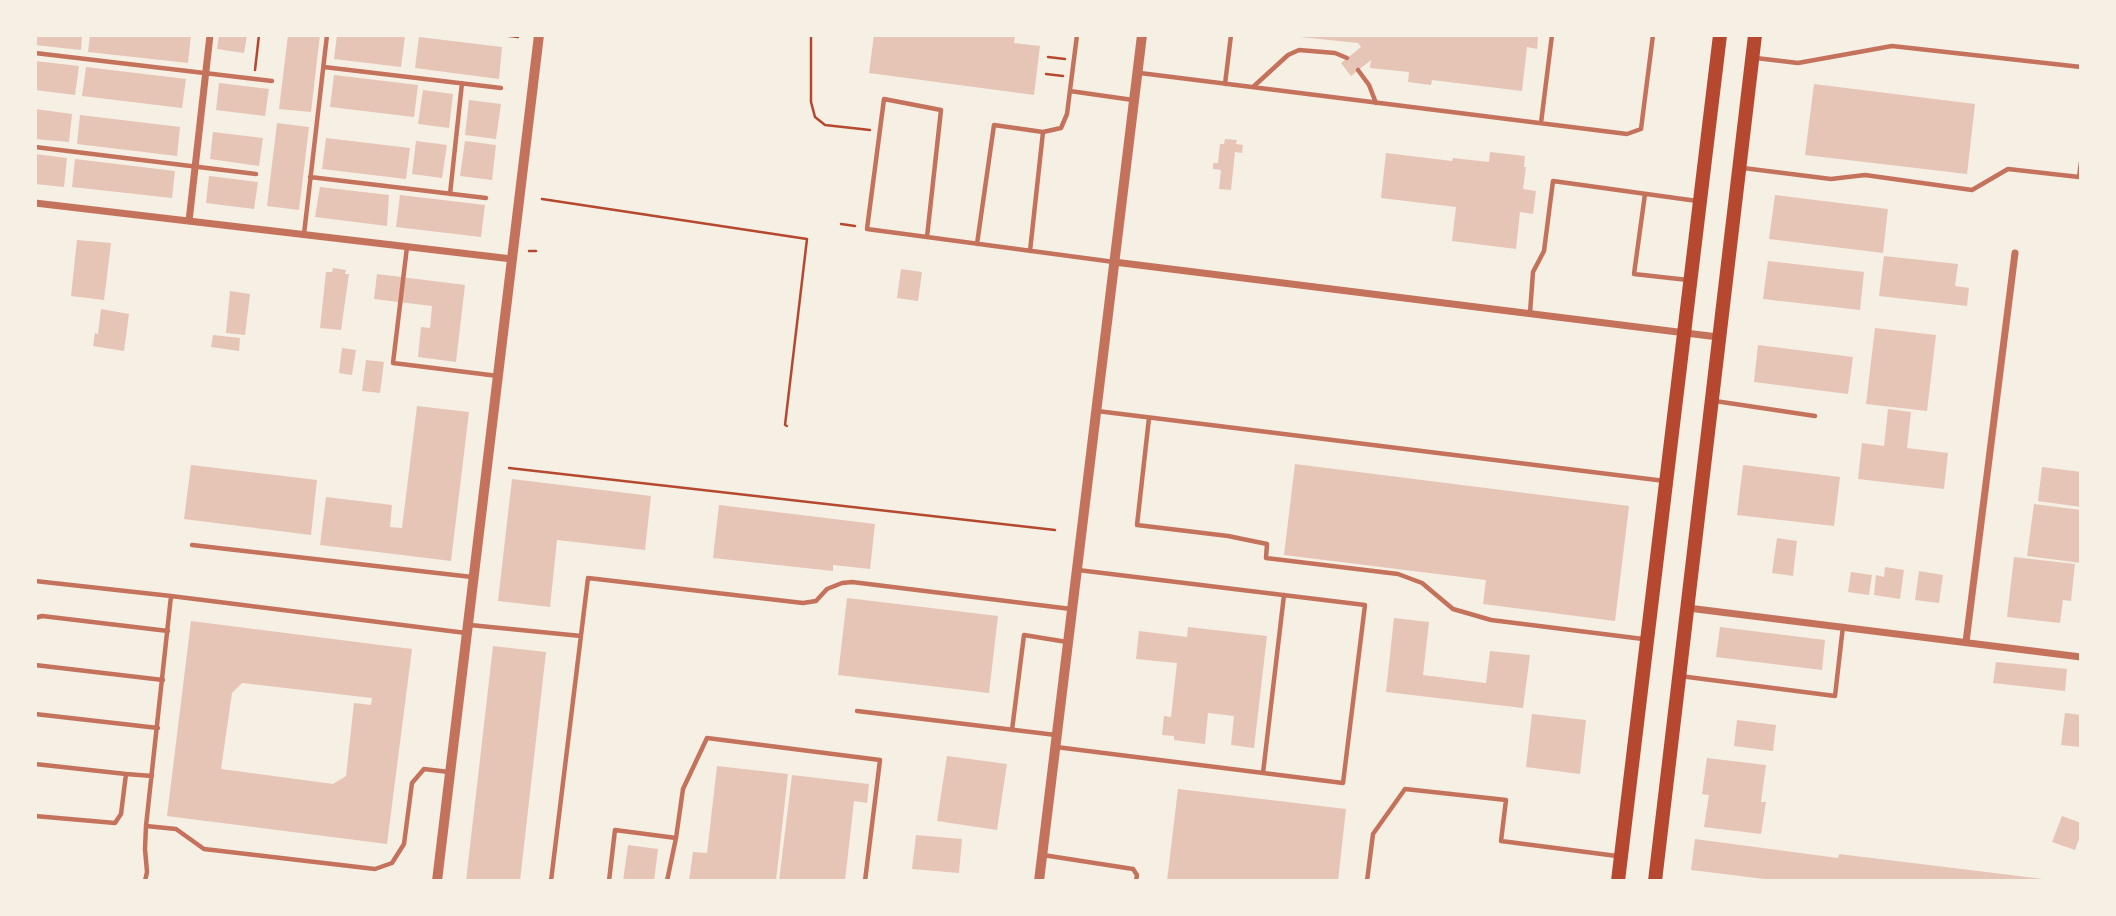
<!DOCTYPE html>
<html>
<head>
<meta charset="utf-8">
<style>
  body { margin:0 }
  #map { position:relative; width:2116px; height:916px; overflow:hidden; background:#f6efe4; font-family:"Work Sans",sans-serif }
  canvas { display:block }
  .frame { position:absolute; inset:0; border:37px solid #f6efe4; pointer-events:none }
</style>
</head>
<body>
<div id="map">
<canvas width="2116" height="916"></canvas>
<div class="frame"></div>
</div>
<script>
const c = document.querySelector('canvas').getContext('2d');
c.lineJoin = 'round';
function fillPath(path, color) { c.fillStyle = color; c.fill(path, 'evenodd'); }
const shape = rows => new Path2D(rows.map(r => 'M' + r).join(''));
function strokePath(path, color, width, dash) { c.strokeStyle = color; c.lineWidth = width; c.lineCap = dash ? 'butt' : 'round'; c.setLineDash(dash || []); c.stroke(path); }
const building = shape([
  [35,35,82,35,81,50,35,45],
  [90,35,191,35,188,63,88,52],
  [219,35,247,35,244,53,217,49],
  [288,35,320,35,311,112,279,109],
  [337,35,405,36,401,67,334,59],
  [874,35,1015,35,1014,43,1040,46,1034,95,869,73],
  [1301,35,1538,35,1537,49,1527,47,1522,91,1432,80,1431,85,1408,82,1409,72,1370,68,1371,60,1351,76,1341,63,1361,47,1358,43,1300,37],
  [419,37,502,47,499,79,415,68],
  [35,61,79,66,75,95,35,90],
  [86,67,186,79,182,108,82,96],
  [334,75,418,85,414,117,330,107],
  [219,83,269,89,265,116,216,110],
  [1814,84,1975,104,1967,174,1805,155],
  [423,90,453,94,449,128,418,124],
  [469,100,501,104,496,139,465,135],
  [35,109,72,114,69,142,35,139],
  [80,115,180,127,177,156,77,144],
  [277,123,309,127,299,210,267,206],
  [213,132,263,138,259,166,210,159],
  [326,138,410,148,406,179,322,169],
  [1225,139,1237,140,1236,144,1243,145,1242,153,1235,152,1231,190,1219,189,1221,170,1213,169,1213,163,1218,163,1220,144,1224,144],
  [416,141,447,145,442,178,412,174],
  [465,141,496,145,492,180,460,176],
  [1490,152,1525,156,1524,167,1526,167,1523,189,1536,191,1533,214,1520,212,1516,249,1452,241,1456,207,1381,198,1386,153,1452,161,1453,158,1489,162],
  [35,154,67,158,64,187,35,184],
  [75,159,175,171,172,198,72,187],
  [209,176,258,182,254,209,206,203],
  [320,187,389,195,387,226,315,217],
  [400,195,485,205,481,237,396,227],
  [1775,195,1888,209,1883,253,1769,239],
  [77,240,111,243,104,300,71,296],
  [1884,256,1958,264,1955,286,1969,288,1967,306,1879,296],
  [1768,261,1864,272,1860,310,1763,299],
  [333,268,346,270,345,274,349,274,341,330,320,328,326,272,332,272],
  [901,269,922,272,918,301,897,298],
  [377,274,465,285,456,362,418,357,421,327,430,328,432,306,374,299],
  [230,291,250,294,245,335,226,333],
  [101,309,129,314,124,351,93,346,95,333,98,334],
  [1875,328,1936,335,1927,411,1866,404],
  [213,335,240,338,239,351,211,347],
  [1758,345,1853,357,1848,394,1754,382],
  [342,348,356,350,352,375,339,373],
  [366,360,384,362,380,393,362,391],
  [417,406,469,412,451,561,320,545,326,497,392,505,390,527,402,528],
  [1888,409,1911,412,1907,448,1948,453,1944,489,1858,479,1862,443,1884,446],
  [1295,464,1629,506,1615,621,1483,604,1486,580,1284,555],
  [191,465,317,480,311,535,184,519],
  [1743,465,1840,477,1834,526,1737,515],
  [2042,467,2081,472,2081,507,2038,501],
  [512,479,651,496,645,550,557,540,550,607,498,601],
  [2034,504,2081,510,2081,563,2027,556],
  [719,505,875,524,870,569,833,565,833,571,713,558],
  [1777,538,1797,541,1793,576,1772,573],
  [2014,557,2075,564,2071,601,2063,600,2060,623,2007,617],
  [1885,567,1904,570,1900,599,1874,595,1876,575,1884,577],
  [1919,571,1943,575,1939,603,1915,600],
  [1851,572,1872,575,1869,595,1848,592],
  [847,598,998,616,989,693,838,675],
  [1394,618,1429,622,1423,675,1486,683,1490,651,1530,655,1523,708,1386,692],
  [191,621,412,649,387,844,167,816],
  [242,683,372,698,371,705,354,703,346,776,333,784,221,769,232,693],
  [1188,627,1267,636,1254,748,1231,745,1234,716,1208,713,1205,744,1174,740,1174,736,1162,735,1164,716,1171,717,1177,663,1136,659,1139,631,1187,637],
  [1720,627,1825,640,1822,670,1716,657],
  [493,646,546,652,520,881,466,881],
  [1996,662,2067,669,2065,691,1993,683],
  [2065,713,2081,715,2081,747,2061,745],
  [1532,714,1586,720,1580,774,1526,767],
  [1737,720,1776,725,1773,751,1734,746],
  [947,756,1007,764,997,830,937,821],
  [1707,758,1766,765,1761,802,1766,802,1761,834,1704,827,1709,795,1702,794],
  [717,766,788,774,776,881,689,881,693,852,707,853],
  [792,775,869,784,867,803,854,801,845,881,779,881],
  [1178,789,1346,809,1338,881,1167,881],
  [2062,816,2081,823,2081,833,2075,850,2052,842],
  [916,835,962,839,959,873,912,869],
  [1695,839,1838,858,1839,854,2043,879,2043,881,1781,881,1691,870],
  [628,845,658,849,654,881,623,881]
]);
const path = shape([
  [501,35,518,37],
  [811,35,811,102,815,117,825,125,870,130],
  [1048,57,1065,59],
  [255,70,259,35],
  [1046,74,1063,76],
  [542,199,807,239,785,425,787,426],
  [841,224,855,226],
  [529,251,536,251],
  [509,468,1055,530]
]);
const service = shape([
  [35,53,272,81],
  [1756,58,1798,63,1892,46,2081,67],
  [324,67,501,88],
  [1358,70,1369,85,1376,103],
  [1140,73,1627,134,1641,129,1653,35],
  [1225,84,1231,35],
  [1253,87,1288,55,1299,50,1335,53,1347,58],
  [1070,91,1133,100],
  [1541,123,1552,35],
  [35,147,256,174],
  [1743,168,1831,179,1865,175,1972,190,2008,169,2079,177,2081,162],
  [310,177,486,198],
  [450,194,462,83],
  [1645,194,1634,274,1688,280],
  [304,234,327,35],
  [927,237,941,110,884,99,867,229,1114,262],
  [977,244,994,125,1043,132],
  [407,247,393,363,498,376],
  [1030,251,1043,132,1061,128,1067,114,1077,35],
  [1530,313,1533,272,1544,251,1553,181,1697,201],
  [1715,401,1815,416],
  [1097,411,1665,481],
  [1149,418,1137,525,1228,536,1267,544,1266,558,1398,574,1422,583,1453,609,1491,620,1643,639],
  [192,545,472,577],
  [35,581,171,596,466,633],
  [35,618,42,616,168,631],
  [470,625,581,636],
  [35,665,163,680],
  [1680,676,1835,696,1843,626],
  [857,711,1056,735],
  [35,714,158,728],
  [1012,730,1024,635,1067,642],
  [1056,747,1343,783,1365,605,1078,570],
  [35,764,126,774],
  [1263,773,1284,595],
  [35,816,115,823,121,814,126,774,152,776],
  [146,826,176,829,204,849,375,869,392,863,404,844,412,783,424,769,449,772],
  [1043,855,1133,869,1137,875,1136,881],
  [145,881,147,872,145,849,146,826,171,596],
  [551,881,588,578,803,603,816,601,827,589,842,583,852,582,1071,609],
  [609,881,615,830,676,838,683,789,707,738,880,760,865,881],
  [667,881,676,838],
  [1367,881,1373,834,1405,789,1506,800,1501,841,1617,856]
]);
const minor = shape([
  [35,203,512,259],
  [189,221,210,35],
  [1114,262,1718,337],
  [1688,608,2081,657],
  [1966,642,2015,253]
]);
const tertiary = shape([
  [437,881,539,35],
  [1039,881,1142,35]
]);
const primary = shape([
  [1618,881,1720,35],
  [1655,881,1755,35]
]);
fillPath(building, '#e6c5b7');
strokePath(path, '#b5482f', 2.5);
strokePath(service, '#c5725c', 4.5);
strokePath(minor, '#c5725c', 7);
strokePath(tertiary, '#c5725c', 10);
strokePath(primary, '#b5482f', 14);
</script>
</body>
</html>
